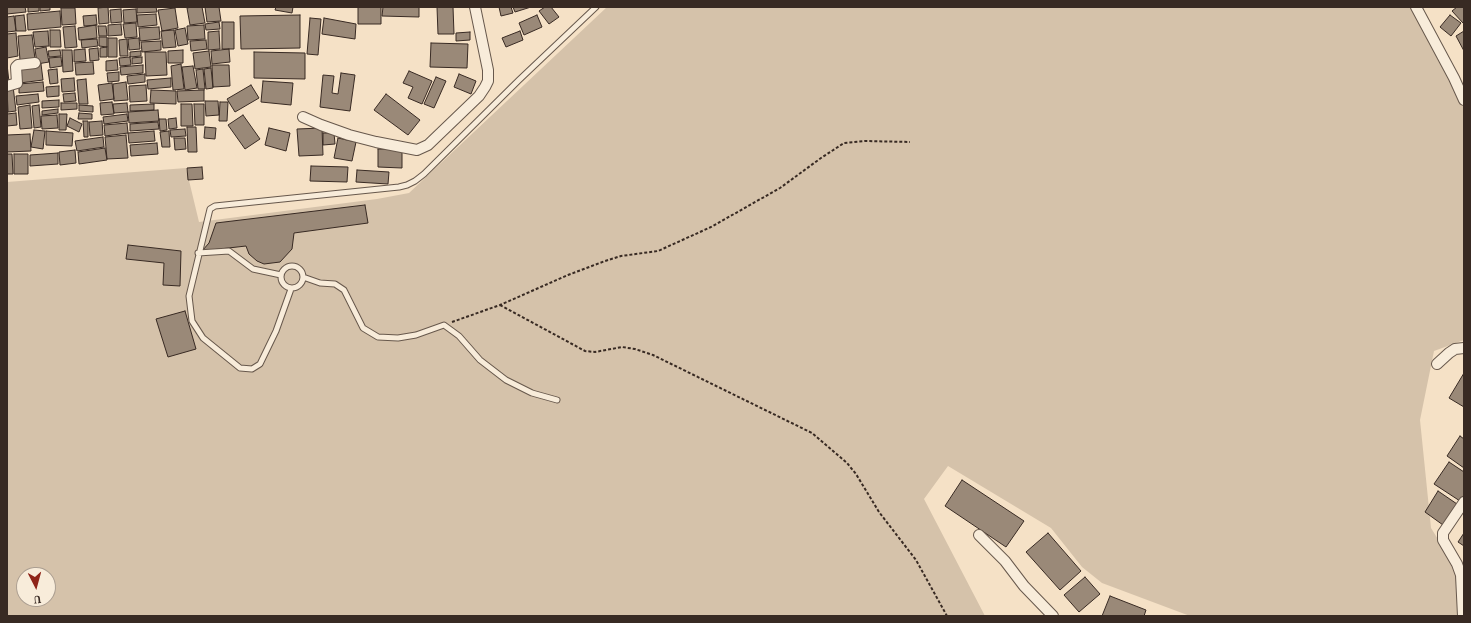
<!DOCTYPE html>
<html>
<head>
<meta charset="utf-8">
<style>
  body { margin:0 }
  #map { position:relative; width:1471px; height:623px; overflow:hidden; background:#f5e1c6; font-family:Vollkorn,serif }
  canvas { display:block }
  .frame { position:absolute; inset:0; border:8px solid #382a23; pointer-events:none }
  .north { position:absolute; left:16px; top:567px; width:40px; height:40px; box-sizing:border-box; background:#f8ecda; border:1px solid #ab9e91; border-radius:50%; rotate:174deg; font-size:11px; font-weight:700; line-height:16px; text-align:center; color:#382a23 }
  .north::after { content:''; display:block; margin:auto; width:14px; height:18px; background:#8f2418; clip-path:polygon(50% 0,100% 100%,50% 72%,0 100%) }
</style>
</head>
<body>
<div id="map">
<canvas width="1471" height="623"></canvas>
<div class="frame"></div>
<div class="north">U</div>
</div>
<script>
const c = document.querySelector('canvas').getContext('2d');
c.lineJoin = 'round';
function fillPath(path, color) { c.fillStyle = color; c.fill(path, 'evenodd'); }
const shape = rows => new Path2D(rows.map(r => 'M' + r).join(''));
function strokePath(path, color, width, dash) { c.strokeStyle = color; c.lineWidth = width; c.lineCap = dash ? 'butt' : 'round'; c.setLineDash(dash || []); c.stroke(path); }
const green = shape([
  [607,7,1413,7,1428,33,1464,106,1464,340,1434,351,1420,420,1431,528,1464,581,1464,616,1190,616,1102,583,1082,567,1051,528,948,466,924,499,985,616,7,616,7,182,186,168,199,222,377,199,409,193],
  [24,575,48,575,48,599,24,599]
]);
const building = shape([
  [7,7,25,7,26,12,7,14,7,7],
  [28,7,39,7,39,11,28,12,28,7],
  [40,7,50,7,50,10,40,11,40,7],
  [108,7,109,23,99,24,98,8,108,7],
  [137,7,156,7,157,12,137,13,137,7],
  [192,7,202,7,205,23,190,25,187,8,192,7],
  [205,7,219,7,221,21,207,22,205,7],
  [276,7,293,7,292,13,275,10,276,7],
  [358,7,381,7,381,24,358,24,358,7],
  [383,7,419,7,419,17,382,16,383,7],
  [437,7,453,7,454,34,438,34,437,7],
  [499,7,511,7,513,13,501,16,499,7],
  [513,7,531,7,515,12,513,7],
  [545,7,551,7,559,17,549,24,539,11,545,7],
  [1457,7,1464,7,1464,22,1463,23,1452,11,1457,7],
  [61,8,75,8,76,24,62,25,61,8],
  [175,8,178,28,162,31,158,10,175,8],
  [121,9,122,22,111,23,110,10,121,9],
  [136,9,137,22,124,23,123,10,136,9],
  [60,11,61,27,28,30,27,14,60,11],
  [156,14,157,25,138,27,137,15,156,14],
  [24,15,26,31,16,31,15,16,24,15],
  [96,15,97,25,84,26,83,16,96,15],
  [300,15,300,48,241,49,240,16,300,15],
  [537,15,542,27,524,35,519,23,537,15],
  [1450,15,1461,23,1451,36,1440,27,1450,15],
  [14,16,16,31,7,32,7,17,14,16],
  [310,18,321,19,318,55,307,54,310,18],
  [324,18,356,24,355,39,322,34,324,18],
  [219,22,220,29,206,30,205,24,219,22],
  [222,22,234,22,234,49,222,49,222,22],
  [136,23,137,37,125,38,123,24,136,23],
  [121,24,122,35,108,36,108,25,121,24],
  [96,25,97,38,79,40,78,28,96,25],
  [204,25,205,39,188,40,187,26,204,25],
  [75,26,77,47,65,48,63,27,75,26],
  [98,26,106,26,107,36,99,36,98,26],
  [159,27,160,39,140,41,139,28,159,27],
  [185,28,188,44,178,46,175,30,185,28],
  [50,30,60,30,61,47,50,47,50,30],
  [174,30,176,47,163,48,161,31,174,30],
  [48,31,49,46,35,47,33,32,48,31],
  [219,31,220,49,208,50,208,32,219,31],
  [520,31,523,40,506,47,502,38,520,31],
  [1464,31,1464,51,1456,36,1464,31],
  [470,32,470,40,456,41,456,33,470,32],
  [16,33,18,56,7,58,7,34,16,33],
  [32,35,35,59,20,60,18,36,32,35],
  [99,37,107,37,107,47,99,46,99,37],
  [108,38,117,38,117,57,108,57,108,38],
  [139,38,140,49,129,50,128,39,139,38],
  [97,39,98,46,82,48,81,40,97,39],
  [127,39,128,56,120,56,119,40,127,39],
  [206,40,207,49,191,51,190,41,206,40],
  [161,41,161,50,142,52,141,42,161,41],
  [431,43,468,44,467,68,430,67,431,43],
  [46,47,49,62,37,64,35,49,46,47],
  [107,47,107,57,100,57,100,48,107,47],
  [98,48,99,60,90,61,89,49,98,48],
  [85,49,86,61,74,62,74,50,85,49],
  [229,49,230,62,212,64,211,51,229,49],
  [60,50,61,56,49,57,48,51,60,50],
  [62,50,72,50,73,71,63,72,62,50],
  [183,50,183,63,168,63,168,51,183,50],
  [141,51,141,56,130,57,130,52,141,51],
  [209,51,211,67,195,69,193,53,209,51],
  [145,52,166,52,167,75,146,76,145,52],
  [254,52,305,53,305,79,254,78,254,52],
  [61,57,62,66,50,68,49,58,61,57],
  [130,57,131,65,120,66,119,58,130,57],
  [142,57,142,63,132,64,132,58,142,57],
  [117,60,118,70,106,71,106,61,117,60],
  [93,62,94,74,76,75,75,63,93,62],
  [7,64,9,82,7,82,7,64],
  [41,64,43,80,20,83,18,67,41,64],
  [181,64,184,89,173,90,171,66,181,64],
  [143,65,143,73,121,75,120,67,143,65],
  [212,65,229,65,230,86,213,87,212,65],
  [193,66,197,88,185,90,182,67,193,66],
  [211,68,213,88,206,89,204,69,211,68],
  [57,69,58,83,50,84,48,70,57,69],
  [203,69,205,89,198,89,196,70,203,69],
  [409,71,432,81,422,104,408,98,413,87,403,83,409,71],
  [119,72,119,81,108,82,107,73,119,72],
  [341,73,355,75,350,111,320,107,323,75,334,76,332,93,338,94,341,73],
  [145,74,145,82,128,84,127,76,145,74],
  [459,74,476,81,471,94,454,87,459,74],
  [436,77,446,81,434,108,424,104,436,77],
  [74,78,75,91,62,92,61,79,74,78],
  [171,78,171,87,148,89,147,80,171,78],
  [86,79,88,104,79,104,77,80,86,79],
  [263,81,293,83,291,105,261,102,263,81],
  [43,82,44,91,19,93,19,84,43,82],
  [126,82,128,100,114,101,113,84,126,82],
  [112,83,114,99,100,101,98,85,112,83],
  [146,85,147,101,130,102,129,86,146,85],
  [251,85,259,98,235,112,227,99,251,85],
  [13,86,16,111,8,112,7,87,13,86],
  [59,86,59,96,47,97,46,87,59,86],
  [151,90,176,91,176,104,150,103,151,90],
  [204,90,204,101,178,102,177,91,204,90],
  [75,93,76,101,64,102,63,94,75,93],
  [38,94,39,102,17,105,16,96,38,94],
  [386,94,420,120,408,135,374,110,386,94],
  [59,100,59,107,42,108,42,101,59,100],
  [205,101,218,101,219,115,206,116,205,101],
  [112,102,114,114,101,115,100,103,112,102],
  [220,102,228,102,227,121,219,121,220,102],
  [61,103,77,103,77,109,61,110,61,103],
  [127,103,128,112,114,113,113,104,127,103],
  [154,104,154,110,130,111,130,105,154,104],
  [181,104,192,104,193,126,181,126,181,104],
  [194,104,204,104,204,125,195,125,194,104],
  [30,105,32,128,20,129,18,107,30,105],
  [39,105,41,127,34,128,32,106,39,105],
  [79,105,93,106,93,112,79,111,79,105],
  [58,109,58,113,42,115,42,111,58,109],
  [158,110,159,121,129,123,128,112,158,110],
  [16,113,17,125,7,126,7,114,16,113],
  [79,113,92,114,92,119,78,119,79,113],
  [59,114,67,114,66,130,59,130,59,114],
  [127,114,128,121,104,124,103,117,127,114],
  [57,115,58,128,42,129,41,116,57,115],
  [243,115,260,139,245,149,228,125,243,115],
  [70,118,82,124,79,132,67,126,70,118],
  [176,118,177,128,169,129,168,119,176,118],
  [159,119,166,119,167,130,160,131,159,119],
  [83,121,88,121,88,137,84,137,83,121],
  [102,121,103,135,90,136,89,122,102,121],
  [158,122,159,129,130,131,130,124,158,122],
  [127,123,128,133,105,136,104,125,127,123],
  [187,127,196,127,197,152,188,152,187,127],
  [205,127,216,128,215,139,204,138,205,127],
  [269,128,290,133,286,151,265,145,269,128],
  [322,128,323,155,299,156,297,129,322,128],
  [185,129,186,136,171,137,170,130,185,129],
  [34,130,45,131,43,149,31,147,34,130],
  [46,131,73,133,72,146,46,145,46,131],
  [154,131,155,141,129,143,128,133,154,131],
  [169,131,170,147,162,147,160,132,169,131],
  [323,133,334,133,335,144,323,145,323,133],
  [30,134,31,151,7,152,7,135,30,134],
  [126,135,128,158,107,159,105,137,126,135],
  [103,137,104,147,77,151,75,141,103,137],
  [174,138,185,138,186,149,175,150,174,138],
  [338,138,356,142,352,161,334,158,338,138],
  [157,143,158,154,131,156,130,145,157,143],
  [105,148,107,160,79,164,78,152,105,148],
  [378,149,402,149,402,168,378,167,378,149],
  [75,150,76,163,60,165,59,152,75,150],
  [58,153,58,164,30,166,30,155,58,153],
  [7,154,12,154,13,174,7,174,7,154],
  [14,154,28,154,28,174,14,174,14,154],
  [311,166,348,167,347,182,310,181,311,166],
  [202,167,203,179,188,180,187,168,202,167],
  [357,170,389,172,388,184,356,182,357,170],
  [365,205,368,223,294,233,292,249,280,262,264,264,257,261,249,254,246,246,202,251,209,243,216,223,365,205],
  [128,245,181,251,180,286,163,285,164,263,126,259,128,245],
  [185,311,196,349,168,357,156,319,185,311],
  [1464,373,1464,407,1449,398,1464,373],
  [1460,436,1464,439,1464,468,1447,456,1460,436],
  [1449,462,1464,472,1464,495,1460,501,1434,484,1449,462],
  [962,480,1024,521,1006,547,945,506,962,480],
  [1438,491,1457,504,1443,525,1425,512,1438,491],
  [1048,533,1081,571,1060,590,1026,552,1048,533],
  [1464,533,1464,546,1458,542,1464,533],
  [1085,577,1100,594,1079,612,1064,595,1085,577],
  [1110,596,1146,610,1144,616,1102,616,1110,596]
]);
const path = shape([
  [500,305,585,351,595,352,622,347,635,349,653,355,812,433,847,463,856,474,879,512,916,560,947,616],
  [452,322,500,305,568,275,605,261,621,256,658,251,711,227,780,188,821,158,844,143,865,141,910,142]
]);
const lane = shape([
  [198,253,229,251,253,269,281,275],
  '281 277a11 11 0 1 1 22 0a11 11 0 1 1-22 0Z',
  [303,277,320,283,335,284,344,290,363,328,378,337,398,338,416,335,444,325,459,336,480,360,506,380,532,393,557,400],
  [291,289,276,331,260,364,252,369,240,368,203,338,192,321,189,296,210,209,215,206,399,187,407,185,415,181,424,174,519,80,596,7]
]);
const street = shape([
  [1416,7,1454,78,1464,100],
  [7,86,17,83,16,67,18,65,35,63],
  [303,117,321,125,349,135,376,142,417,150,428,145,479,96,485,87,488,81,488,70,475,7],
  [1437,364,1449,353,1455,349,1464,348],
  [979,535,1005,561,1024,586,1053,616],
  [1463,616,1461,575,1457,564,1443,540,1443,533,1464,502]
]);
fillPath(green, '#d5c2aa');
fillPath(building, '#9a8978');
strokePath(building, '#382a23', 1);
strokePath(lane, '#67584c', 7);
strokePath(street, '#67584c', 12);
strokePath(path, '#382a23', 2, [3, 2]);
strokePath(lane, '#f8ecda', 5);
strokePath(street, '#f8ecda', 10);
</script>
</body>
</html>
